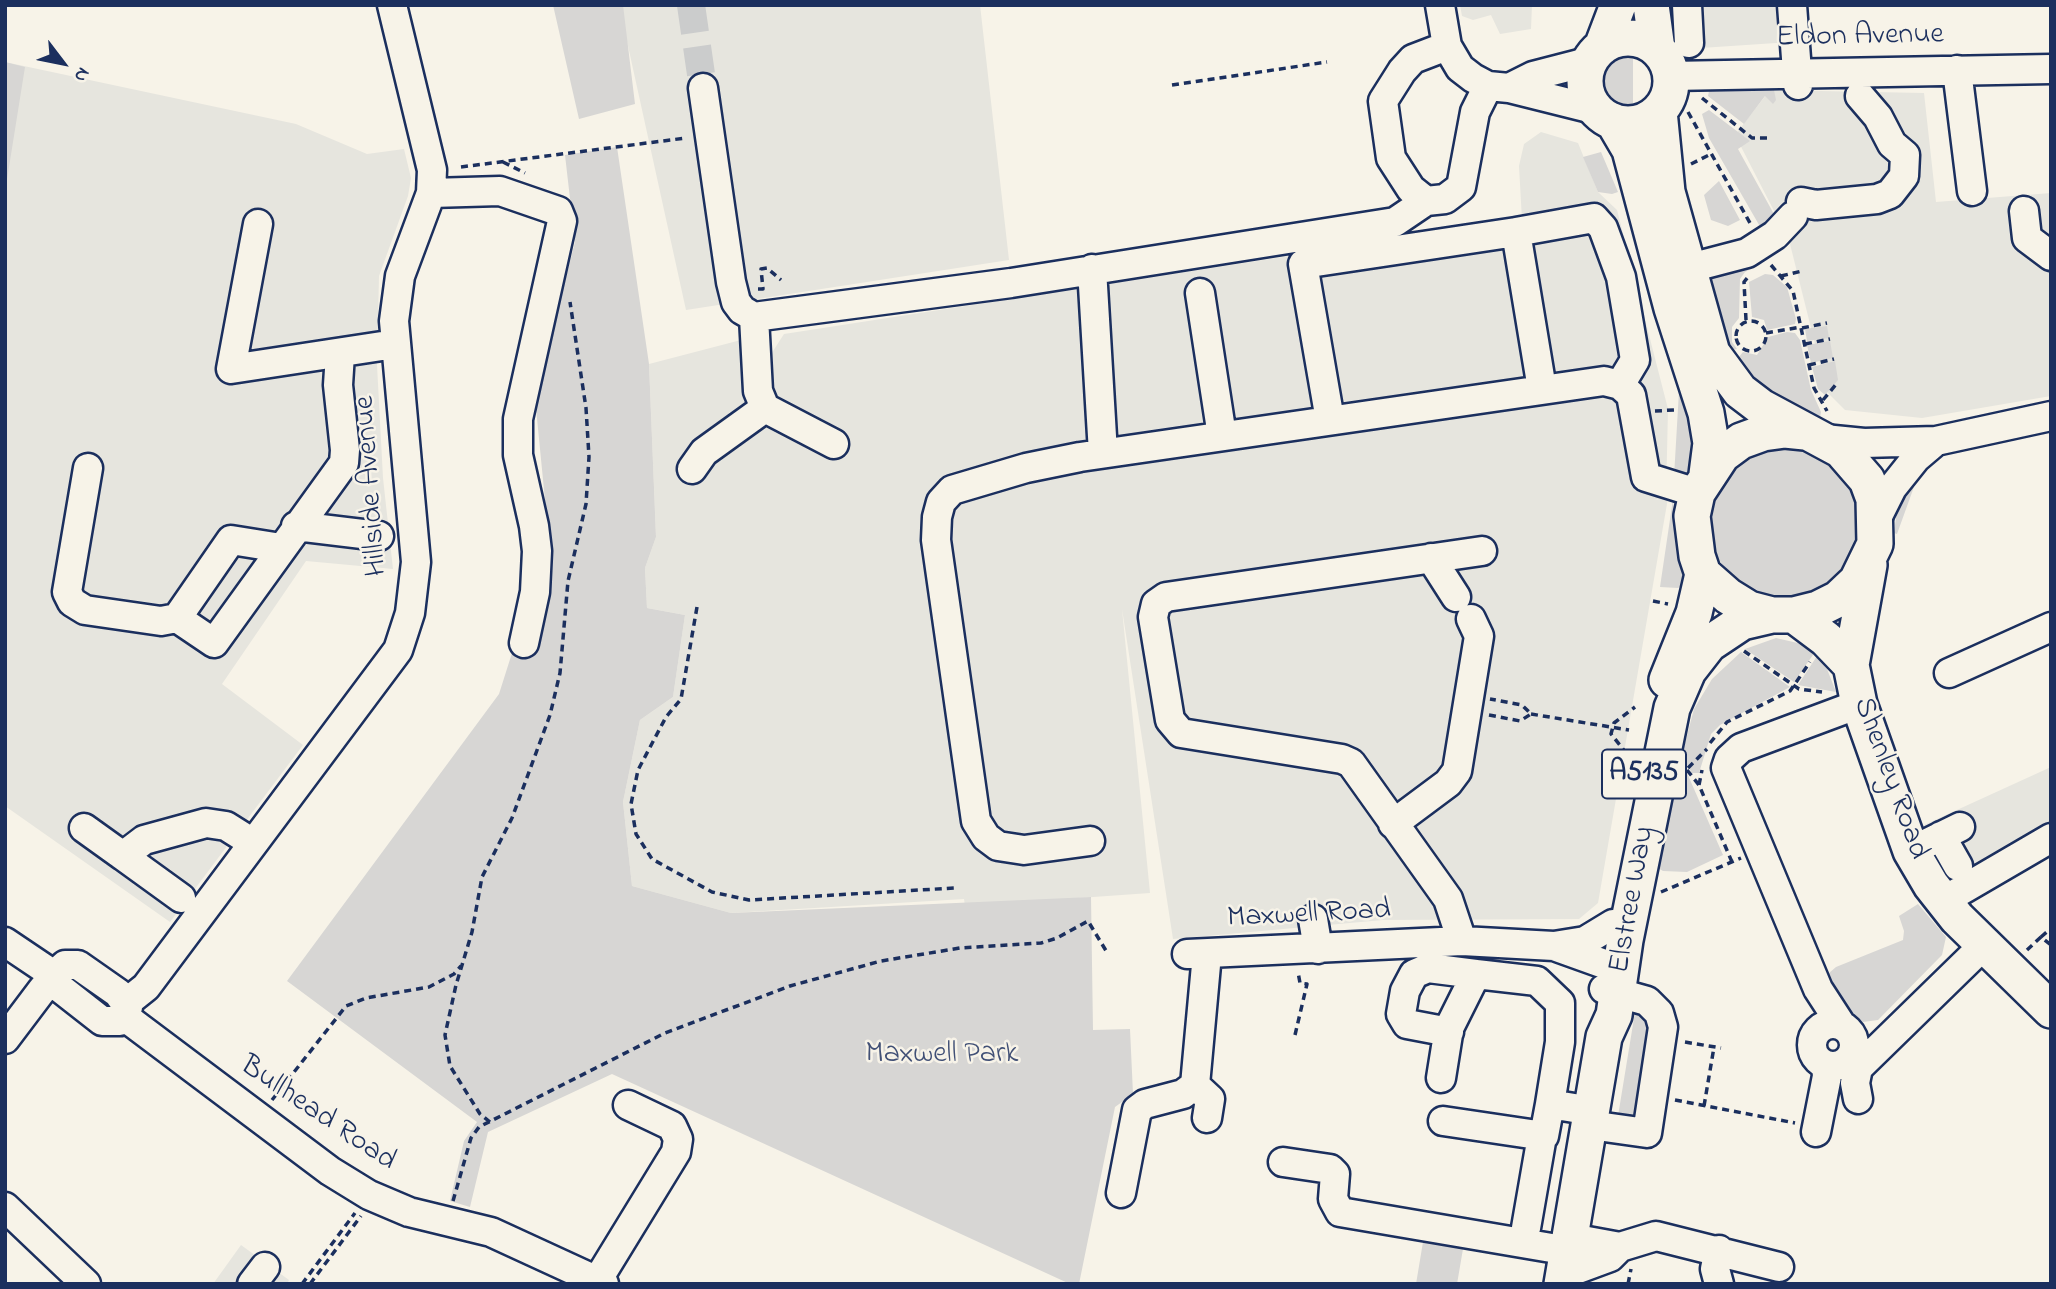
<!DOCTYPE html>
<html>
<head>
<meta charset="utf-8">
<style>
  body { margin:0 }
  #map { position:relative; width:2056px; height:1289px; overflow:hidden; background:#f7f3e8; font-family:"Indie Flower",sans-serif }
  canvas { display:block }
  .frame { position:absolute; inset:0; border:7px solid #1b2f5e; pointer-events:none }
  .north { position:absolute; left:28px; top:28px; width:70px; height:70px; -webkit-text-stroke:5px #f7f3e8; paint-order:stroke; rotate:122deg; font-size:19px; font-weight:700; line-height:28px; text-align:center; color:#1b2f5e }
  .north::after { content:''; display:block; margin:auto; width:24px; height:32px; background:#1b2f5e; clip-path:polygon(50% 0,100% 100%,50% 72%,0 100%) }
</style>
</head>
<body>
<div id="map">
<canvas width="2056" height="1289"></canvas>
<div class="frame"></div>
<div class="north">N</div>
</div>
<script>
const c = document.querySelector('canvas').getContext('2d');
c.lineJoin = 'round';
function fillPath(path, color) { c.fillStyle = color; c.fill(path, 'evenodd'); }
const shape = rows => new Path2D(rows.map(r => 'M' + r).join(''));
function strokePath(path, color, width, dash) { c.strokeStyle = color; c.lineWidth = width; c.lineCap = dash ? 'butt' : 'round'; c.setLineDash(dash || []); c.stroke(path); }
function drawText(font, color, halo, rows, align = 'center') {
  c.font = font + ' "Indie Flower",sans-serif'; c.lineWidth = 5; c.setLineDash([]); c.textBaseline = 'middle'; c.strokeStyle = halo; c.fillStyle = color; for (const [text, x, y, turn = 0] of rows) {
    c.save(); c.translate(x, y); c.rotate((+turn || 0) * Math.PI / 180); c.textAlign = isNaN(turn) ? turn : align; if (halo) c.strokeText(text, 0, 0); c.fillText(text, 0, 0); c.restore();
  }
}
const built = shape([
  [619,5,980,5,1009,260,686,310],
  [1460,5,1532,5,1531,29,1500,34,1491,15,1473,20,1462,16],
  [1683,5,1788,5,1791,42,1686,49],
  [5,62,296,124,367,154,404,149,411,178,408,196,379,276,377,365,383,478,393,569,306,561,222,684,303,745,170,922,5,806],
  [1770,90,1924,93,1936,202,2051,193,2051,396,1922,418,1845,410,1827,392,1789,240,1735,135],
  [1541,132,1578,143,1598,192,1617,210,1668,409,1666,497,1653,500,1668,498,1598,903,1579,919,1383,920,1173,939,1122,609,1150,893,965,906,964,899,731,913,632,886,623,802,640,720,673,697,685,615,647,608,645,568,656,537,649,364,741,340,746,393,784,334,1522,220,1519,166,1524,144],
  [2051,767,2051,844,1961,896,1924,825],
  [241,1245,289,1280,287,1284,213,1284]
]);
const green = shape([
  [553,5,623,5,635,104,579,119],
  [1622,55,1633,55,1633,108,1622,109,1612,105,1605,98,1601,85,1606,66],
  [5,62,25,67,5,192],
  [1714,90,1774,90,1776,100,1773,104,1765,96,1744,124,1708,96,1709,91],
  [1709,110,1750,141,1738,149,1775,216,1762,230,1709,138,1702,114],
  [617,147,649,364,656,537,645,568,647,608,685,615,673,697,640,720,623,802,632,886,731,913,1091,897,1093,1030,1130,1029,1133,1094,1115,1107,1079,1284,1070,1284,612,1074,488,1132,470,1207,450,1201,464,1141,477,1122,287,981,499,694,512,653,530,658,550,551,535,398,575,242,565,155],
  [1601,152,1618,192,1612,194,1598,192,1583,157],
  [1719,181,1740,220,1728,226,1711,220,1704,195],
  [1764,259,1761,264,1745,272,1740,279,1739,318,1732,327,1732,342,1737,349,1725,352,1708,280,1716,270],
  [1765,274,1773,275,1787,287,1796,319,1795,324,1767,330,1764,320,1752,317,1749,282],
  [1827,326,1829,338,1807,341,1805,329],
  [1787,332,1795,333,1800,340,1811,390,1821,412,1820,418,1769,395,1734,363,1743,352,1757,355,1768,337],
  [1830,341,1833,358,1811,363,1807,345],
  [1835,361,1838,380,1825,395,1818,389,1812,367],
  [1684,388,1695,446,1687,472,1674,477,1679,391],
  [1781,446,1808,449,1828,461,1848,477,1858,510,1856,547,1837,575,1809,596,1776,602,1739,585,1715,555,1707,520,1722,479,1744,459],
  [1911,479,1915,484,1897,534,1894,533,1898,502],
  [1673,499,1676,534,1687,582,1678,588,1660,587],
  [1776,638,1802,644,1815,652,1794,682,1745,649],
  [1741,652,1790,687,1720,725,1711,734,1699,773,1692,773,1684,760,1684,747,1694,709,1712,679],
  [1817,656,1827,669,1836,692,1798,685],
  [1687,773,1723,855,1687,872,1663,871,1658,868,1673,797,1677,785],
  [1918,904,1946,937,1942,955,1878,1020,1863,1022,1842,1003,1829,973,1836,967,1903,940,1904,931,1899,916],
  [1636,1006,1651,1019,1639,1111,1631,1119,1618,1116],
  [1424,1236,1464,1243,1457,1284,1416,1284]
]);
const minorTunnel = shape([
  [691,5,703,88]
]);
const path = shape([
  [1172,85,1327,62],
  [1702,98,1752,138,1768,138],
  [1688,112,1750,223],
  [503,162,525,173],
  [1691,164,1711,154],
  [461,167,686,138],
  [1771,265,1793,291,1814,388,1827,411],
  [1781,276,1802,271],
  [758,289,763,289,761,269,767,268,781,280],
  [1746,320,1744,282,1748,277],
  '1736 336a15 15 0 1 1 30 0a15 15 0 1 1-30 0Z',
  [1802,328,1827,323],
  [1766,333,1801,327],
  [1805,344,1830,339],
  [1809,365,1834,359],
  [1823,400,1838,382],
  [1655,411,1674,410],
  [1653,601,1668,604],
  [697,607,681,699,666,717,638,770,631,804,636,834,652,859,712,892,749,900,954,888],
  [1744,651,1799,689,1822,692],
  [1531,714,1629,730],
  [1489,715,1520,721,1531,714,1522,705,1490,699],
  [1710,743,1727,722,1790,691,1810,662],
  [1627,754,1611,734,1614,723,1635,707],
  [1688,768,1707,749],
  [1687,770,1699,785,1732,862],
  [1699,785,1702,770],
  [1661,892,1741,858],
  [2041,937,2048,931],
  [2027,950,2041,937,2051,945],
  [1295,1035,1307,984,1300,983,1298,972],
  [1685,1042,1721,1048],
  [272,1100,346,1006,366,998,429,987,454,974,461,966],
  [1675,1100,1795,1123],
  [1704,1106,1714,1047],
  [490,1122,480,1114,450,1066,445,1035,456,985,472,932,482,877,512,818,550,715,560,673,568,581,586,504,589,457,586,408,570,302],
  [453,1201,471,1138,479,1127,665,1033,790,986,881,961,960,948,1041,943,1057,938,1088,921,1108,954],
  [302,1284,355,1213],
  [310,1284,361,1216],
  [1628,1284,1631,1269]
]);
const minor = shape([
  [1440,5,1447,46,1460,68,1473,78,1488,86,1509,88,1597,110],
  [1687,5,1689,43],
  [1792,5,1798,85],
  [1957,70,1972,191],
  [1671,76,2051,69],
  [703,88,731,282,736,302,742,310,754,317,1011,283,1395,222,1426,201,1445,199,1461,187,1475,112,1488,86],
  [1509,88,1533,76,1591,61],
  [431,193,500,191,558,211,562,221,518,419,518,455,534,526,537,551,535,592,524,643],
  [1426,201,1411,189,1391,158,1383,101,1402,71,1413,59,1447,46],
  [1801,202,1816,205,1877,199,1890,194,1904,176,1905,155,1892,144,1878,117,1860,96],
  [2024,211,2027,238,2051,256],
  [258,224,231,369,395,344],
  [1092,269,1103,453],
  [1686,269,1747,253,1775,235,1793,216],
  [1200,293,1222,436],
  [1542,389,1516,232,1594,218,1603,228,1621,277,1635,360,1620,385],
  [765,408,834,444],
  [1330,420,1303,264,1516,232],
  [1824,439,1864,443,1936,441,2051,416],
  [88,468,67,592,72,602,85,610,161,621,177,618],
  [692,469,704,452,765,408,758,391,754,317],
  [1877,518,1892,488,1916,458,1936,441],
  [296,526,379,536],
  [281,548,231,540,177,618,214,643,344,463,345,450,338,385,340,354],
  [1431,558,1456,597],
  [1949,673,2051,627],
  [1393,824,1448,783,1457,771,1479,636,1471,619],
  [84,828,123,856],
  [1941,836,1958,866],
  [1090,841,1024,850,998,846,986,837,976,821,936,540,937,517,941,502,952,490,1026,468,1080,457,1604,381,1620,385,1631,395,1646,477,1697,493],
  [1911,851,1960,827],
  [181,898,123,856,144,840,206,823,226,826,253,843],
  [1943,901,2051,838],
  [1313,919,1318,949],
  [1462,941,1448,899,1351,763,1342,759,1181,733,1170,720,1153,617,1156,604,1166,597,1482,551],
  [5,942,54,975,56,985,102,1021,120,1021,125,1017,128,1007,118,993,78,965,65,965,54,975,42,990,5,1039],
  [1554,946,1621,970],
  [1187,954,1462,941,1554,946,1585,941,1613,924],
  [126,1003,146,987,398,650,410,613,416,562,394,321,400,276,431,193,432,170,392,5],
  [125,1017,330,1171,369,1195,409,1212,491,1232,604,1284],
  '1812 1045a21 21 0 1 1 42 0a21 21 0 1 1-42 0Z',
  [1842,1026,1818,989,1726,768,1729,759,1741,748,1859,704],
  [1449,1032,1407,1024,1401,1014,1405,991,1414,974,1428,968,1476,974],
  [1441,1078,1449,1028,1476,974,1537,981,1560,1003,1560,1042,1550,1104,1592,1111],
  [1195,1085,1207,954],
  [1195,1085,1210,1099,1207,1118],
  [1858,1099,1855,1083,1858,1068,1984,945],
  [1443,1121,1544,1136,1550,1104],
  [1590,1125,1647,1133,1663,1027,1659,1013,1647,1001,1604,989],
  [1816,1132,1827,1076,1826,1065],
  [1283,1162,1330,1169,1335,1174,1333,1199,1340,1212,1569,1251],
  [1121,1193,1137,1110,1145,1104,1183,1094,1195,1085],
  [5,1207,86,1284],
  [1526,1228,1542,1136],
  [1571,1238,1620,1247],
  [1564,1274,1610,1257,1620,1247,1656,1236,1779,1267],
  [597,1281,676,1152,678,1139,672,1126,628,1105],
  [252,1284,265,1267],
  [1719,1284,1715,1269,1719,1250]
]);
const major = shape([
  [1651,5,1657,49],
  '1585 81a43 43 0 1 1 86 0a43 43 0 1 1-86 0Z',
  [1602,47,1618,5],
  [1659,111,1667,192,1712,353,1740,391,1761,407,1841,450,1867,480,1874,499,1875,544,1857,581,1838,599,1818,609,1794,615,1772,615,1749,609,1728,596,1703,574,1697,556,1692,516,1697,493,1722,455,1741,441,1763,433,1785,430,1805,432],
  [1613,121,1630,150,1672,308,1706,413,1711,443,1707,474],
  [1869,565,1851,665,1859,704,1911,851,1931,885,1957,918,2051,1010],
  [1794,615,1826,639,1851,665],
  [1667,680,1694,613,1703,574],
  [1562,1284,1604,1037,1614,1015,1625,940,1672,708,1688,671,1709,644,1742,622,1772,615]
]);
const shields = [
  [1644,774,84]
];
const shieldNames = [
  ["A5135",1644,774]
];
const streetNames = [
  ["Eldon Avenue",1860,38,-1],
  ["Hillside Avenue",373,486,-94],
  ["Shenley Road",1889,779,70],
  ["Elstree Way",1634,900,-80],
  ["Maxwell Road",1309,916,-3],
  ["Bullhead Road",317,1115,34]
];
const parkNames = [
  ["Maxwell Park",942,1056]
];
fillPath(built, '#e6e5de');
fillPath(green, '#d7d6d4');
strokePath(minorTunnel, '#cbcccc', 28, [28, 14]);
strokePath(minor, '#1b2f5e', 33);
strokePath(major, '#1b2f5e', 40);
strokePath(path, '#1b2f5e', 3.5, [7, 5]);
strokePath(minor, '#f7f3e8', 28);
strokePath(major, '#f7f3e8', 35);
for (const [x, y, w] of shields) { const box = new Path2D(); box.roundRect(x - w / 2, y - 24.5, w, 49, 5); c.fillStyle = '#f7f3e8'; c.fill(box); strokePath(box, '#1b2f5e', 2); }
drawText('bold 28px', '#1b2f5e', null, shieldNames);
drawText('30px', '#1b2f5e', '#f7f3e8', streetNames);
drawText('30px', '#415076', '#f7f3e8', parkNames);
</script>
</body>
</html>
